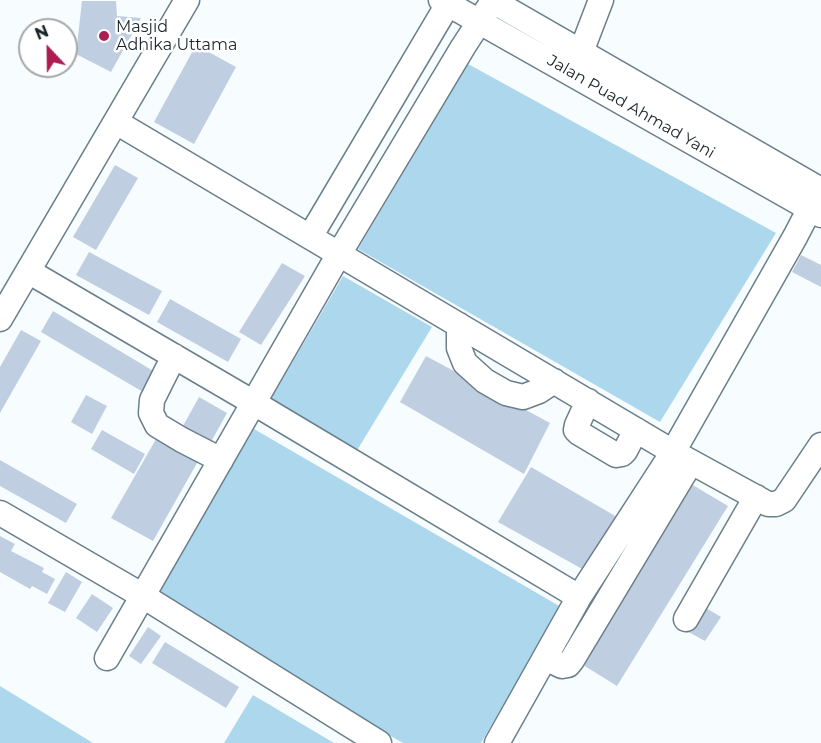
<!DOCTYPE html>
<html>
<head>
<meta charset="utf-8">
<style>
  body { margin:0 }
  #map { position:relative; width:821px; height:743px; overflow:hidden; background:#f7fcfe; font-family:Montserrat,sans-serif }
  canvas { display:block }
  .north { position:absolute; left:18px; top:18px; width:60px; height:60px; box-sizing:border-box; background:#fff; border:2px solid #a4a8a9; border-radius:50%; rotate:338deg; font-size:16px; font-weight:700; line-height:24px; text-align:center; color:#1c2529 }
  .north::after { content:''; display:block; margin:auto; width:21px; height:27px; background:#ae1d51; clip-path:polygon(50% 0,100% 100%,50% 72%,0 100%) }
</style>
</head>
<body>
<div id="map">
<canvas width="821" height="743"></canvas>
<div class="north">N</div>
</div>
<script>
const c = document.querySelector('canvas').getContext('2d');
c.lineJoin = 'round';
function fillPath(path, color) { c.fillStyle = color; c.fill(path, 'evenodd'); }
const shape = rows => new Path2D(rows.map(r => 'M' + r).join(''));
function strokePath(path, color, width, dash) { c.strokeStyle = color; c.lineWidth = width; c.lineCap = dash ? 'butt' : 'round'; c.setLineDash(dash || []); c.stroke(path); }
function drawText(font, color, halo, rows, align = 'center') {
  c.font = font + ' Montserrat,sans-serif'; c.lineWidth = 5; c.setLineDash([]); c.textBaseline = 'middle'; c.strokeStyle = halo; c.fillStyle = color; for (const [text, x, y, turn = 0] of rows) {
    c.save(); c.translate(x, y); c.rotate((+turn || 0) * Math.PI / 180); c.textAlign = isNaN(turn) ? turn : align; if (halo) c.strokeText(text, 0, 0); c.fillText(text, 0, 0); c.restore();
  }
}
const green = shape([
  [468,64,776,233,660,422,358,249],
  [343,276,432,327,353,457,267,406],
  [254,429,561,607,481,743,403,743,154,599],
  [0,686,93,743,0,743],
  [253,695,334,743,224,743]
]);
const building = shape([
  [82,1,116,1,117,16,141,18,111,72,76,54],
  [196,45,236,67,194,144,154,122],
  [115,165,138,178,96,250,73,237],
  [89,252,162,291,149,315,76,275],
  [801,255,821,265,821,287,792,272],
  [282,263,305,276,261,345,239,332],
  [170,299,241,339,228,362,157,322],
  [53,311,155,372,143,392,41,332],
  [21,330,41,341,0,413,0,367],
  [426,356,550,423,524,474,400,402],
  [86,395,107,406,92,434,71,422],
  [199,397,227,413,211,442,183,426],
  [102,430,145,454,134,474,91,449],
  [160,432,201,456,153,541,111,518],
  [0,460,77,504,66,523,0,486],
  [531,467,617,517,584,570,498,522],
  [686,481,728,506,617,686,575,660],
  [0,536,15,544,11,551,44,568,42,572,55,579,47,594,32,586,30,589,0,572],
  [66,572,82,582,65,612,48,603],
  [92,594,113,608,97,632,76,618],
  [696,602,721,617,705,641,683,629],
  [148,627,161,636,141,664,129,656],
  [165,642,239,687,226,708,152,663]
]);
const minor = shape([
  [441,0,821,215],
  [491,0,821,190],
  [573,65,581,52,601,0],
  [116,122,673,452,768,504,776,504,784,500,821,445],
  [310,237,448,4],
  [28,271,254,403,579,597],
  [0,319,187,0],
  [459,325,459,348,465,363,485,381,506,393,523,397,539,391,554,381],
  [174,356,152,400,151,413,157,425,182,440,221,460],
  [588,401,577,425,576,430,579,433,616,455,622,454,625,451,636,430],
  [0,513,143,596,379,743],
  [686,619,756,497],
  [107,658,339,254,463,47,493,1],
  [545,658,562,666,568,665,572,660,691,462],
  [497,743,579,597,673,452,795,237,820,189]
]);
const markers = [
  [104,36,6,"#ae1d51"]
];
const poiNames = [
  ["Masjid",116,27],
  ["Adhika Uttama",116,45]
];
const streetNames = [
  ["Jalan Puad Ahmad Yani",631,107,30]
];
fillPath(green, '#acd7ed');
fillPath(building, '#c0cee1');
strokePath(minor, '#6a7f8b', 27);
strokePath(minor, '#fff', 24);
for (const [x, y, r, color] of markers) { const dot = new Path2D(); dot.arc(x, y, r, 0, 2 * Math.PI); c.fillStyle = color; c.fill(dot); strokePath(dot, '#fff', 2); }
drawText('16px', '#1c2529', '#fff', poiNames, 'left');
drawText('16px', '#1c2529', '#fff', streetNames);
</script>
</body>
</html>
